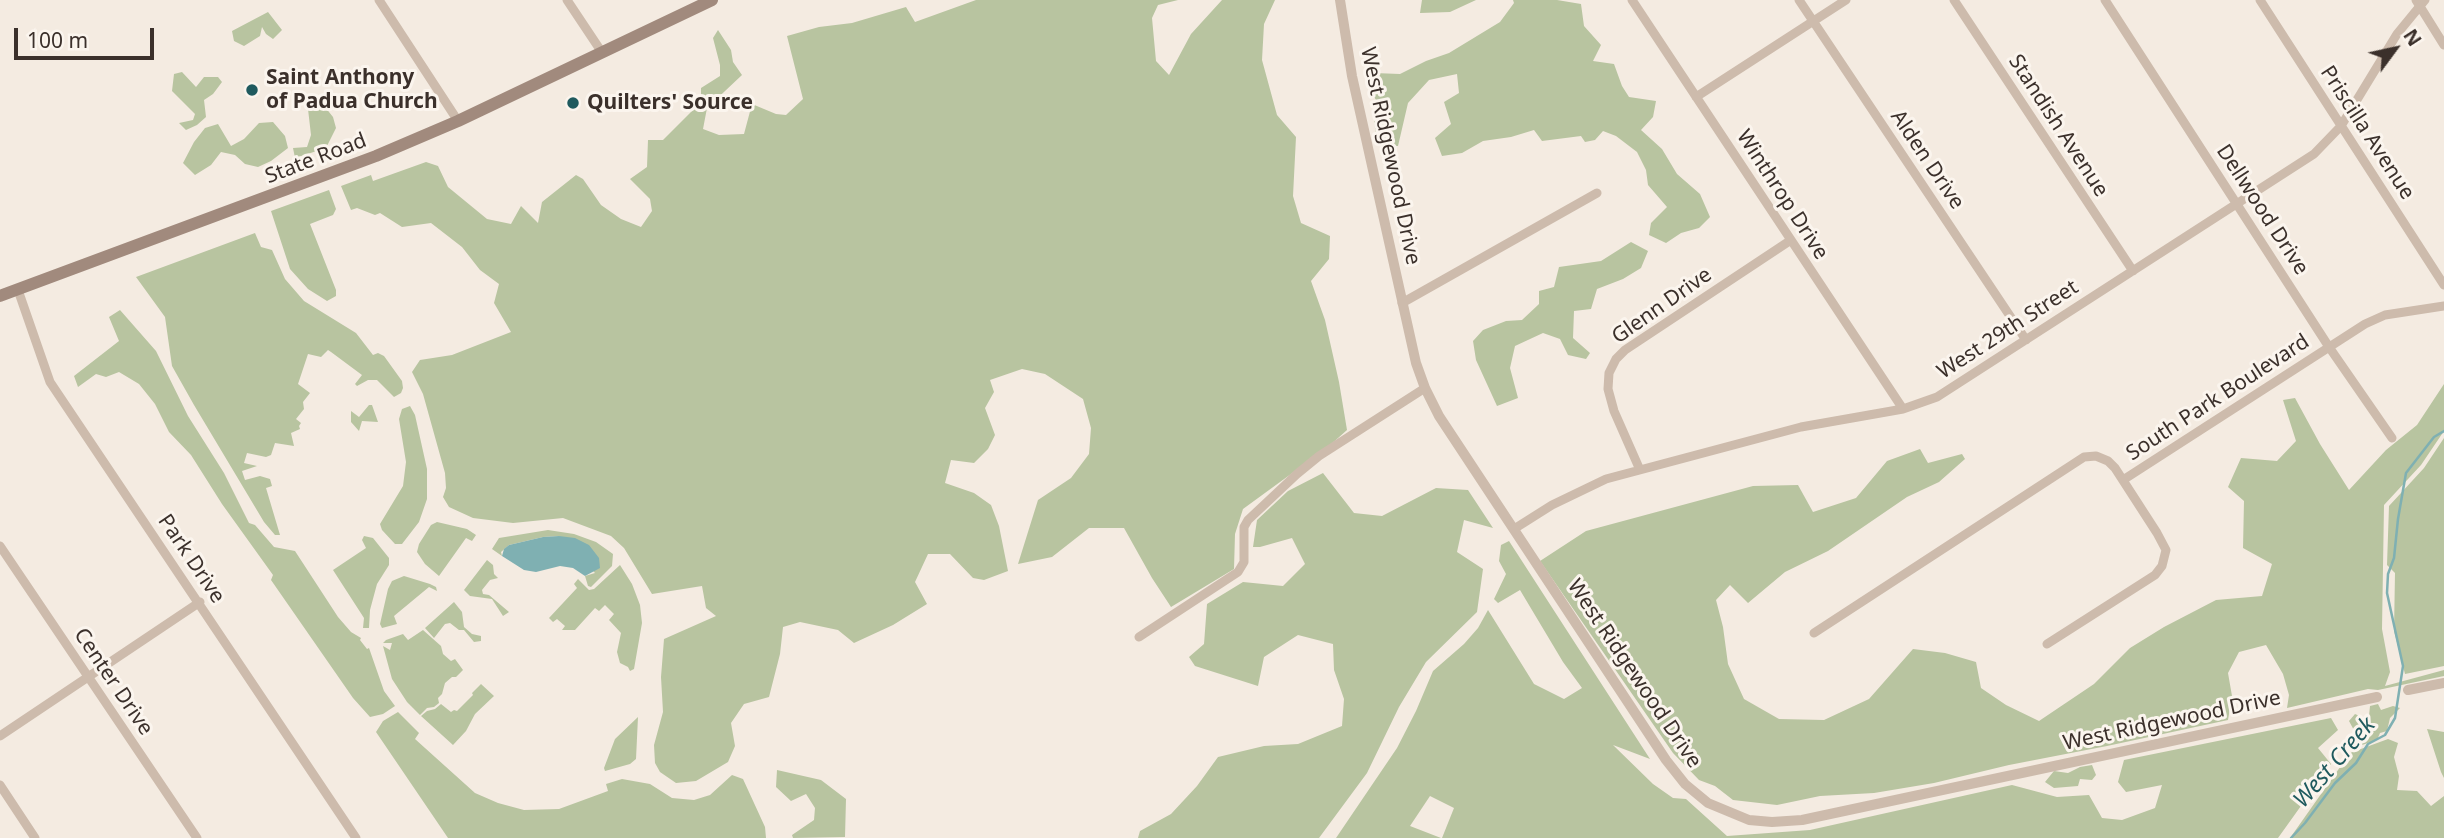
<!DOCTYPE html>
<html>
<head>
<meta charset="utf-8">
<style>
  body { margin:0 }
  #map { position:relative; width:2444px; height:838px; overflow:hidden; background:#f4ebe1; font-family:"Noto Sans",sans-serif }
  canvas { display:block }
  .north { position:absolute; left:2360px; top:14px; width:70px; height:70px; -webkit-text-stroke:5px #fbf5ee; paint-order:stroke; rotate:57deg; font-size:19px; font-weight:700; line-height:28px; text-align:center; color:#3b302b }
  .north::after { content:''; display:block; margin:auto; width:24px; height:32px; background:#3b302b; clip-path:polygon(50% 0,100% 100%,50% 72%,0 100%) }
  .scale { position:absolute; left:14px; top:28px; width:140px; height:32px; box-sizing:border-box; border:4px solid #3b302b; border-top:0; padding-left:9px; font-size:21px; line-height:24px; white-space:nowrap; color:#3b302b; -webkit-text-stroke:5px #fbf5ee; paint-order:stroke }
</style>
</head>
<body>
<div id="map">
<canvas width="2444" height="838"></canvas>
<div class="north">N</div>
<div class="scale">100 m</div>
</div>
<script>
const c = document.querySelector('canvas').getContext('2d');
c.lineJoin = 'round';
function fillPath(path, color) { c.fillStyle = color; c.fill(path, 'evenodd'); }
const shape = rows => new Path2D(rows.map(r => 'M' + r).join(''));
function strokePath(path, color, width, dash) { c.strokeStyle = color; c.lineWidth = width; c.lineCap = dash ? 'butt' : 'round'; c.setLineDash(dash || []); c.stroke(path); }
function drawText(font, color, halo, rows, align = 'center') {
  c.font = font + ' "Noto Sans",sans-serif'; c.lineWidth = 6; c.setLineDash([]); c.textBaseline = 'middle'; c.strokeStyle = halo; c.fillStyle = color; for (const [text, x, y, turn = 0] of rows) {
    c.save(); c.translate(x, y); c.rotate((+turn || 0) * Math.PI / 180); c.textAlign = isNaN(turn) ? turn : align; if (halo) c.strokeText(text, 0, 0); c.fillText(text, 0, 0); c.restore();
  }
}
const green = shape([
  [976,0,1178,0,1158,5,1152,18,1156,61,1169,75,1191,34,1222,0,1275,0,1264,24,1262,60,1277,115,1296,137,1293,196,1301,223,1330,236,1329,259,1311,281,1325,320,1339,382,1347,430,1328,447,1243,509,1235,534,1234,569,1171,607,1152,578,1124,528,1089,528,1052,557,1018,564,1038,500,1071,478,1089,454,1091,428,1083,399,1045,374,1022,369,990,380,994,392,985,408,995,435,988,449,974,463,951,460,945,483,974,493,991,505,999,526,1008,571,984,580,973,578,950,554,928,554,915,582,927,604,893,625,854,643,838,630,800,622,783,627,780,654,769,697,744,704,731,723,735,746,728,762,696,781,676,783,660,772,655,763,654,745,663,712,661,677,664,639,716,616,706,608,702,586,652,594,624,548,611,536,563,518,513,523,473,518,449,507,443,497,446,488,445,473,423,394,412,372,420,360,452,355,511,332,494,303,499,284,480,270,462,247,431,223,402,227,380,213,375,215,357,208,351,210,341,186,371,175,373,181,426,162,438,166,448,187,487,219,511,224,521,206,538,223,542,202,576,175,583,179,601,205,621,219,641,227,652,211,650,199,630,179,647,167,648,140,663,140,701,102,701,88,720,76,720,65,713,38,718,30,731,50,733,62,742,75,707,108,703,129,719,135,744,134,752,104,776,114,786,115,803,99,787,36,819,27,852,23,906,7,915,22],
  [1422,0,1476,0,1450,12,1420,13],
  [1513,0,1557,0,1581,4,1584,26,1601,45,1593,61,1614,64,1622,86,1629,97,1656,101,1653,117,1641,130,1662,149,1677,174,1700,194,1710,217,1699,228,1681,233,1666,243,1649,235,1651,223,1667,207,1648,185,1646,170,1637,152,1616,136,1603,131,1595,140,1585,142,1581,136,1542,141,1534,130,1511,137,1483,141,1462,153,1442,156,1435,138,1451,124,1444,102,1459,93,1457,74,1429,80,1408,103,1398,146,1378,146,1374,122,1382,110,1367,85,1374,73,1400,74,1426,61,1449,53,1500,22,1514,3],
  [268,12,282,30,273,39,266,34,262,27,260,36,244,46,234,41,232,31],
  [182,72,196,87,204,77,218,77,222,82,213,94,204,100,206,117,197,125,186,130,179,123,193,120,195,114,172,91,174,74],
  [321,102,333,117,336,128,326,148,295,158,293,148,307,147,311,135,308,109],
  [273,122,285,136,288,148,271,161,258,167,245,164,235,155,221,152,211,165,195,175,183,163,194,142,205,128,218,124,231,146,244,139,259,123],
  [329,190,336,209,333,215,310,224,336,290,336,296,327,301,308,289,290,269,271,211],
  [255,233,261,247,272,250,285,279,304,301,356,333,373,355,378,353,384,356,402,381,403,388,401,393,394,397,377,380,368,380,357,386,355,384,362,375,331,352,328,350,321,357,308,354,298,384,310,393,303,402,304,409,296,419,301,423,299,426,300,429,291,433,294,446,275,443,271,455,266,457,247,453,244,463,257,466,242,471,245,480,260,476,270,479,272,486,266,488,280,535,275,535,264,522,194,405,172,366,165,317,136,277],
  [1631,242,1648,251,1641,268,1623,279,1597,289,1591,309,1574,311,1573,338,1590,353,1586,359,1568,355,1560,339,1543,333,1515,346,1510,368,1518,398,1497,406,1476,360,1473,341,1483,330,1506,321,1522,320,1539,304,1539,291,1554,287,1559,267,1601,261],
  [120,310,156,351,188,416,224,473,249,523,255,525,274,547,295,551,338,617,351,632,361,638,360,640,367,649,369,648,384,691,395,706,383,714,370,717,353,698,271,580,273,575,222,504,191,455,169,432,155,404,139,384,119,372,106,377,96,374,78,387,74,376,119,341,109,317],
  [2444,384,2444,431,2421,465,2384,505,2382,629,2390,672,2385,686,2444,670,2444,676,2378,690,2368,689,2287,708,2289,695,2283,674,2266,645,2239,652,2228,673,2232,696,2228,720,2107,746,2009,765,1934,783,1874,793,1820,796,1777,805,1733,800,1715,786,1699,780,1673,753,1540,561,1586,531,1753,486,1798,485,1813,512,1856,498,1887,461,1920,449,1928,463,1962,454,1965,459,1939,482,1907,497,1828,551,1785,572,1748,603,1730,585,1716,600,1723,627,1728,664,1744,699,1779,719,1824,720,1869,699,1913,649,1945,653,1976,662,1981,688,2006,705,2039,721,2094,684,2130,648,2164,627,2216,600,2262,596,2272,564,2243,548,2244,501,2228,487,2241,458,2277,461,2296,441,2283,400,2295,398,2320,444,2349,490,2386,450,2417,425],
  [369,405,372,405,378,422,362,421,359,431,351,422,351,411,359,417],
  [410,406,415,415,427,469,427,499,419,522,402,544,395,544,382,530,380,524,403,486,406,462,399,419,402,409],
  [2444,438,2444,666,2405,674,2394,631,2395,573,2387,565,2389,506,2424,468],
  [1323,473,1354,513,1382,516,1436,488,1468,490,1493,528,1464,520,1457,552,1483,569,1477,612,1426,662,1399,707,1367,773,1319,838,1138,838,1140,831,1171,814,1197,786,1218,757,1264,746,1298,744,1342,726,1344,699,1334,670,1333,644,1298,635,1264,657,1258,686,1195,666,1189,657,1204,644,1207,604,1243,582,1283,586,1305,564,1292,538,1260,547,1253,547,1257,520,1288,491],
  [437,522,467,529,476,535,472,541,466,538,439,576,425,564,417,552,419,544,431,525],
  [548,530,574,534,596,542,613,554,612,566,591,587,588,586,585,576,595,573,559,536,543,537,509,545,501,552,502,556,492,549,499,538],
  [364,536,373,538,389,558,389,565,377,584,370,610,369,628,363,628,364,618,333,570,366,548,362,540],
  [1509,541,1650,759,1613,745,1653,784,1673,798,1686,799,1727,836,1810,830,2012,785,2057,797,2089,795,2102,818,2122,820,2155,808,2162,785,2126,792,2118,782,2124,760,2331,718,2338,730,2318,748,2331,764,2278,838,1442,838,1454,808,1430,796,1410,826,1441,838,1336,838,1397,748,1416,711,1433,671,1464,644,1478,628,1488,610,1534,684,1564,699,1582,688,1563,662,1520,590,1498,603,1494,599,1506,574,1499,561,1501,545],
  [487,560,493,565,494,574,498,578,490,580,482,590,483,594,489,595,509,612,503,616,492,599,470,596,464,590],
  [620,565,632,584,640,605,642,623,634,669,630,671,628,667,620,663,617,652,621,633,609,620,614,614,605,605,599,611,595,608,575,630,562,630,565,626,557,619,553,622,549,618,577,588,574,584,578,579,589,590,594,589],
  [404,576,430,584,436,587,437,591,429,587,394,616,397,624,382,628,380,624,388,589,392,581],
  [454,602,462,612,464,627,472,634,481,636,481,641,474,642,464,630,459,630,450,623,445,624,434,638,425,628],
  [423,630,441,646,443,654,451,661,455,659,463,670,456,677,452,677,445,683,442,694,438,698,439,703,434,707,427,708,420,715,407,702,392,679,383,646,390,650,392,643,383,643,386,640,403,634,408,640],
  [481,684,494,696,475,714,466,731,453,745,421,716,427,711,435,709,441,704,451,712,454,710,457,711,473,695,472,693],
  [2378,704,2381,710,2393,706,2400,708,2390,718,2387,731,2380,733,2377,740,2362,745,2349,721,2355,714,2364,718,2369,716,2370,706],
  [398,712,419,733,415,739,475,793,498,803,524,810,559,809,608,791,606,784,622,779,650,784,672,798,694,800,710,795,732,775,743,779,765,827,766,838,448,838,376,732,383,721],
  [638,717,636,759,630,764,605,771,604,768,615,739],
  [2427,729,2444,732,2444,778,2441,772],
  [2388,739,2398,743,2394,757,2399,776,2397,790,2417,791,2431,806,2444,796,2444,838,2290,838,2350,753],
  [2092,765,2096,775,2092,780,2080,779,2078,786,2054,788,2045,782,2054,771,2068,773,2080,767],
  [777,770,821,780,846,799,845,837,793,838,792,835,814,820,815,808,806,794,791,801,776,787]
]);
const water = shape([
  [559,536,575,538,589,545,599,558,600,568,585,576,573,568,560,566,536,572,524,570,502,556,504,549,509,545,543,537]
]);
const stream = shape([
  [2291,838,2305,823,2335,783,2356,763,2368,744,2385,735,2395,718,2403,666,2387,593,2388,574,2394,558,2398,519,2406,473,2434,437,2444,431]
]);
const minor = shape([
  [379,0,458,121],
  [567,0,601,51],
  [1632,0,1903,409],
  [1799,0,2026,340],
  [1954,0,2133,271],
  [2105,0,2329,347,2392,438],
  [2260,0,2444,285],
  [2416,0,2444,45],
  [1696,97,1846,0],
  [18,290,50,382,356,838],
  [1402,303,1597,193],
  [1640,470,1614,411,1608,389,1609,373,1616,359,1625,350,1791,240],
  [2123,480,2365,324,2385,315,2444,306],
  [1514,529,1552,505,1606,479,1801,427,1903,409,1937,397,2314,154,2341,126,2397,34,2425,0],
  [0,546,197,838],
  [1814,633,2084,457,2096,456,2108,461,2115,468,2157,533,2166,550,2162,566,2155,575,2047,644],
  [1139,637,1238,572,1244,562,1244,527,1248,520,1297,474,1319,456,1425,388],
  [0,736,200,602],
  [0,785,35,838]
]);
const tertiary = shape([
  [1340,0,1352,76,1416,363,1425,388,1439,416,1666,760,1685,784,1708,803,1749,820,1772,822,1802,820,2377,697],
  [2408,690,2444,683]
]);
const secondary = shape([
  [0,296,376,156,458,121,712,0]
]);
const markers = [
  [252,90,7,"#1f5a5e"],
  [573,103,7,"#1f5a5e"]
];
const poiNames = [
  ["Saint Anthony",266,78],
  ["of Padua Church",266,102],
  ["Quilters' Source",587,103]
];
const streetNames = [
  ["Standish Avenue",2058,126,57],
  ["Priscilla Avenue",2367,133,57],
  ["West Ridgewood Drive",1390,156,78],
  ["State Road",316,159,-21],
  ["Alden Drive",1927,160,56],
  ["Winthrop Drive",1782,195,57],
  ["Dellwood Drive",2262,210,57],
  ["Glenn Drive",1662,306,-35],
  ["West 29th Street",2008,330,-33],
  ["South Park Boulevard",2218,398,-33],
  ["Park Drive",191,559,56],
  ["West Ridgewood Drive",1634,674,56],
  ["Center Drive",113,682,56],
  ["West Ridgewood Drive",2172,721,-12]
];
const waterNames = [
  ["West Creek",2335,763,-49]
];
fillPath(green, '#b8c4a0');
fillPath(water, '#7fb0b2');
strokePath(stream, '#7fb0b2', 2.5);
strokePath(minor, '#cdbbac', 9);
strokePath(tertiary, '#cdbbac', 10);
strokePath(secondary, '#a18a7d', 12);
for (const [x, y, r, color] of markers) { const dot = new Path2D(); dot.arc(x, y, r, 0, 2 * Math.PI); c.fillStyle = color; c.fill(dot); strokePath(dot, '#fbf5ee', 2.5); }
drawText('bold 21px', '#3b302b', '#fbf5ee', poiNames, 'left');
drawText('21px', '#3b302b', '#fbf5ee', streetNames);
drawText('italic 23px', '#1f5a5e', '#fbf5ee', waterNames);
</script>
</body>
</html>
